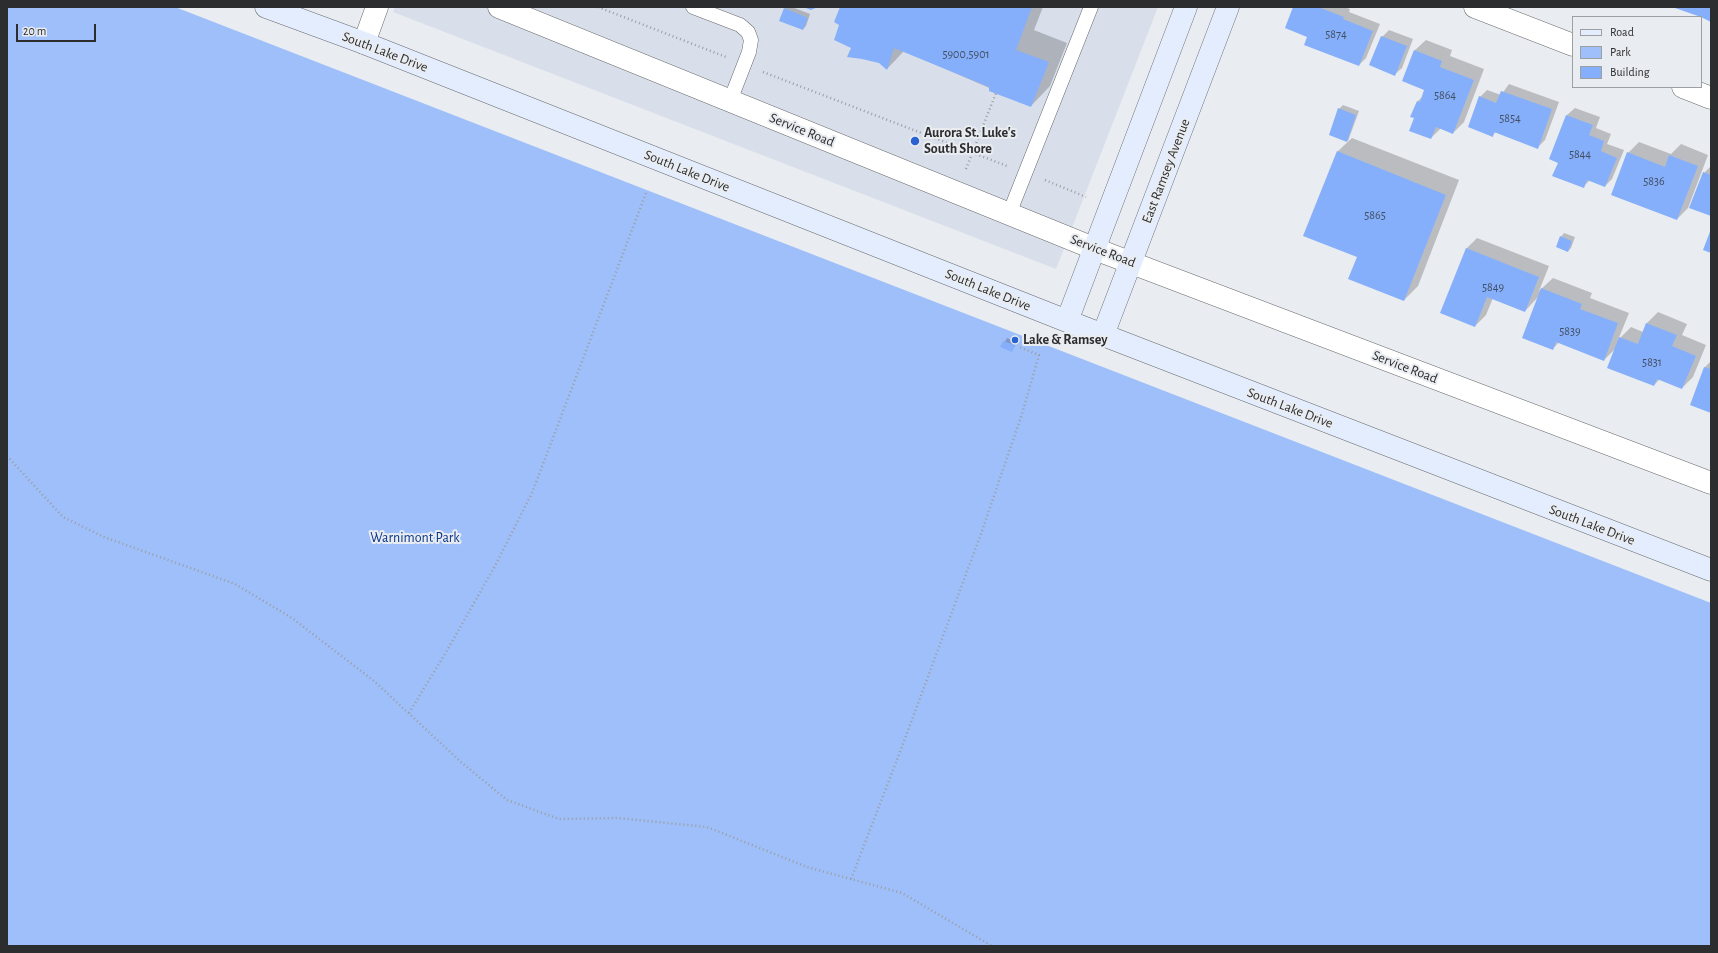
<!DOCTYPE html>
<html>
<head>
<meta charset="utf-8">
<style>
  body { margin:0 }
  #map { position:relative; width:1718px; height:953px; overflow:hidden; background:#e9ecf0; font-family:"Alegreya Sans",sans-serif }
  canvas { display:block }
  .frame { position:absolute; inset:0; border:8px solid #2c2d2f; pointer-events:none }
  .legend { position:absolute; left:1572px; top:16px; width:130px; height:72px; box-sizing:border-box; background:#e9ecf0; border:1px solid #9da0a3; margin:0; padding:5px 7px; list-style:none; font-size:12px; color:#2c2d2f }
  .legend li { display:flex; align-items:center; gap:8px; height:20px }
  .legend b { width:20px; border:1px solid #9da0a3 }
  .scale { position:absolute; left:16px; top:24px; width:80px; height:18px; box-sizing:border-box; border:2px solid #2c2d2f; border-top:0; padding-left:5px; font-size:12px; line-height:14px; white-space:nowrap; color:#2c2d2f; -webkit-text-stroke:3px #e9ecf0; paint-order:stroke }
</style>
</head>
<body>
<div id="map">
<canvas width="1718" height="953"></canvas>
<div class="frame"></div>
<ul class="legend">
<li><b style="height:5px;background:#e3edfe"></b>Road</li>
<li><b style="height:11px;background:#9ebff9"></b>Park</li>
<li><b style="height:11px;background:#85affa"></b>Building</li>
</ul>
<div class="scale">20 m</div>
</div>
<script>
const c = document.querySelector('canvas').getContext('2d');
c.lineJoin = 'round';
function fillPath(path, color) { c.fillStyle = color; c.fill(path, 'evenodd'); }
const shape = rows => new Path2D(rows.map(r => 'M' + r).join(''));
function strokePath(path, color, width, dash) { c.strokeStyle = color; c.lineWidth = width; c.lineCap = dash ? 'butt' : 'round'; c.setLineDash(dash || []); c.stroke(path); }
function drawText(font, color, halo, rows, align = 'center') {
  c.font = font + ' "Alegreya Sans",sans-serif'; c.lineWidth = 4; c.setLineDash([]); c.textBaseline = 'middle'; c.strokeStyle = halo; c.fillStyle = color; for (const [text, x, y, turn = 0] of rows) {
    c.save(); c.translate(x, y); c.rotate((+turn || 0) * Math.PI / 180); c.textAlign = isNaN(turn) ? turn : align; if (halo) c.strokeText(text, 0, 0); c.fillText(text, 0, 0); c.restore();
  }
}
const built = shape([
  [395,7,1158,7,1056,269,393,12]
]);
const green = shape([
  [7,7,175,7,1711,603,1711,946,7,946]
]);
const shadow = shape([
  [786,7,792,7,810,14,806,26,803,29,785,9],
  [841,7,1043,7,1034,30,1067,43,1050,86,1031,106,904,51,887,69,880,62,852,47,840,25],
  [1294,7,1344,7,1350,9,1349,12,1380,24,1366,58,1359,65,1308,36],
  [1389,30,1413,39,1402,68,1394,75,1382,37],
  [1426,40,1452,50,1450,56,1484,69,1464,122,1453,133,1441,128,1431,138,1415,118,1412,116,1418,101,1423,96,1426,89,1404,81,1415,50],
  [1509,84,1559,102,1545,140,1537,148,1496,132,1492,136,1480,97,1487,90,1501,95],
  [1343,105,1359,111,1348,141,1330,134,1339,109],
  [1575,108,1600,117,1596,128,1611,134,1607,144,1624,150,1612,179,1605,186,1590,180,1583,187,1559,162,1551,159,1567,115],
  [1352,138,1459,180,1418,286,1404,300,1358,257,1337,152],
  [1639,142,1671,154,1681,144,1708,155,1688,208,1677,219,1628,153],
  [1711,166,1711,215,1704,173],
  [1564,233,1575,237,1571,248,1568,251,1561,237],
  [1477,238,1549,266,1539,291,1553,278,1592,293,1590,298,1629,313,1618,340,1631,327,1643,332,1647,323,1658,312,1687,324,1682,335,1706,345,1693,377,1682,388,1660,379,1654,385,1617,347,1604,360,1559,342,1553,349,1538,297,1525,311,1493,298,1486,315,1475,326,1466,249],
  [1007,338,1017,342,1012,351,1002,347],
  [1711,361,1711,412,1691,405,1705,367]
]);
const building = shape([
  [803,7,818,7,811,10],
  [840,7,1032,7,1016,50,1049,62,1031,107,989,91,989,87,894,48,887,70,879,63,862,59,847,57,851,48,834,40,839,25,834,22],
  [1293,7,1318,7,1344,17,1343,19,1373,31,1359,66,1304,45,1307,37,1285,28],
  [1672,7,1711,7,1711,22,1701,17],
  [784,8,808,18,803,30,779,21],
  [1381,36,1407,46,1395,76,1369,65],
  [1414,50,1442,61,1440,67,1474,80,1453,134,1436,127,1431,139,1409,131,1414,118,1410,117,1417,101,1420,102,1424,90,1402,81],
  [1501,91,1552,109,1538,149,1494,132,1493,137,1468,127,1479,96,1496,103],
  [1338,108,1356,115,1347,142,1329,135],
  [1566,115,1593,125,1589,135,1604,141,1601,151,1617,158,1605,187,1587,180,1584,188,1552,176,1558,163,1549,159],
  [1337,151,1446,195,1404,301,1348,279,1357,257,1303,236],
  [1627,152,1665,167,1669,155,1698,166,1677,220,1611,195],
  [1703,172,1711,175,1711,216,1689,208],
  [1711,229,1711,253,1703,250],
  [1560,236,1572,241,1568,252,1556,247],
  [1466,248,1539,277,1525,312,1487,297,1475,327,1440,313],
  [1541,288,1582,304,1580,309,1618,323,1604,361,1556,342,1553,350,1522,338],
  [1646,323,1677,335,1672,346,1696,356,1682,389,1657,379,1654,386,1607,368,1619,337,1638,344],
  [1003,341,1015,345,1012,352,1000,347],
  [1704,367,1711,369,1711,413,1690,405]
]);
const path = shape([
  [598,7,726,57],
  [763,72,1007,166],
  [966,169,996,93],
  [1045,180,1086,197],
  [7,456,63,517,104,537,235,584,292,618,374,681,461,762,507,800,559,819,618,818,707,827,807,867,902,893,992,946],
  [409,713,445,654,495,566,532,493,646,193],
  [851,879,900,752,981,534,1022,414,1039,355,1019,347]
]);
const lane = shape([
  [693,7,740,25,748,32,751,40,749,52,730,101],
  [1009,214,1091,7]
]);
const street = shape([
  [499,7,1108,254,1711,483],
  [1475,7,1573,45],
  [364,43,377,7],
  [1683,87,1711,98]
]);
const secondary = shape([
  [266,7,364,43,1067,321,1711,570],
  [1067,321,1186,7],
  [1103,335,1228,7]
]);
const markers = [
  [915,141,5,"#2a63d1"],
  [1015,340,4,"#2a63d1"]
];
const numberNames = [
  ["5874",1336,34],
  ["5900,5901",966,54],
  ["5864",1445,95],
  ["5854",1510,118],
  ["5844",1580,154],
  ["5836",1654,181],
  ["5865",1375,215],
  ["5849",1493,287],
  ["5839",1570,331],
  ["5831",1652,362]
];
const streetNames = [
  ["South Lake Drive",385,52,21],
  ["Service Road",802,130,22],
  ["South Lake Drive",687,171,22],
  ["East Ramsey Avenue",1166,171,-69],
  ["Service Road",1103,251,21],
  ["South Lake Drive",988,290,22],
  ["Service Road",1405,367,21],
  ["South Lake Drive",1290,408,21],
  ["South Lake Drive",1592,525,21]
];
const poiNames = [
  ["Aurora St. Luke's",924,133],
  ["South Shore",924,149],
  ["Lake & Ramsey",1023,340]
];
const parkNames = [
  ["Warnimont Park",415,538]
];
fillPath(built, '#d9dfea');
fillPath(green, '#9ebff9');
fillPath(shadow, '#0003');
fillPath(building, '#85affa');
strokePath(lane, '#696b6e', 15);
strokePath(street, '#696b6e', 23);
strokePath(secondary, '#696b6e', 23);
strokePath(path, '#9b9da0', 2.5, [1, 3]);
strokePath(lane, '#fff', 14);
strokePath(street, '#fff', 22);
strokePath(secondary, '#e3edfe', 22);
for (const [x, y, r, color] of markers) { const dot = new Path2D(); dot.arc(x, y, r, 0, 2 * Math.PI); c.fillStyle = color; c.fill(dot); strokePath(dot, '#e9ecf0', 1.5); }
drawText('12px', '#424e62', null, numberNames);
drawText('14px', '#2c2d2f', '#e9ecf0', streetNames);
drawText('bold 14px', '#2c2d2f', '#e9ecf0', poiNames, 'left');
drawText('14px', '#083488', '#e9ecf0', parkNames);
</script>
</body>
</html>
